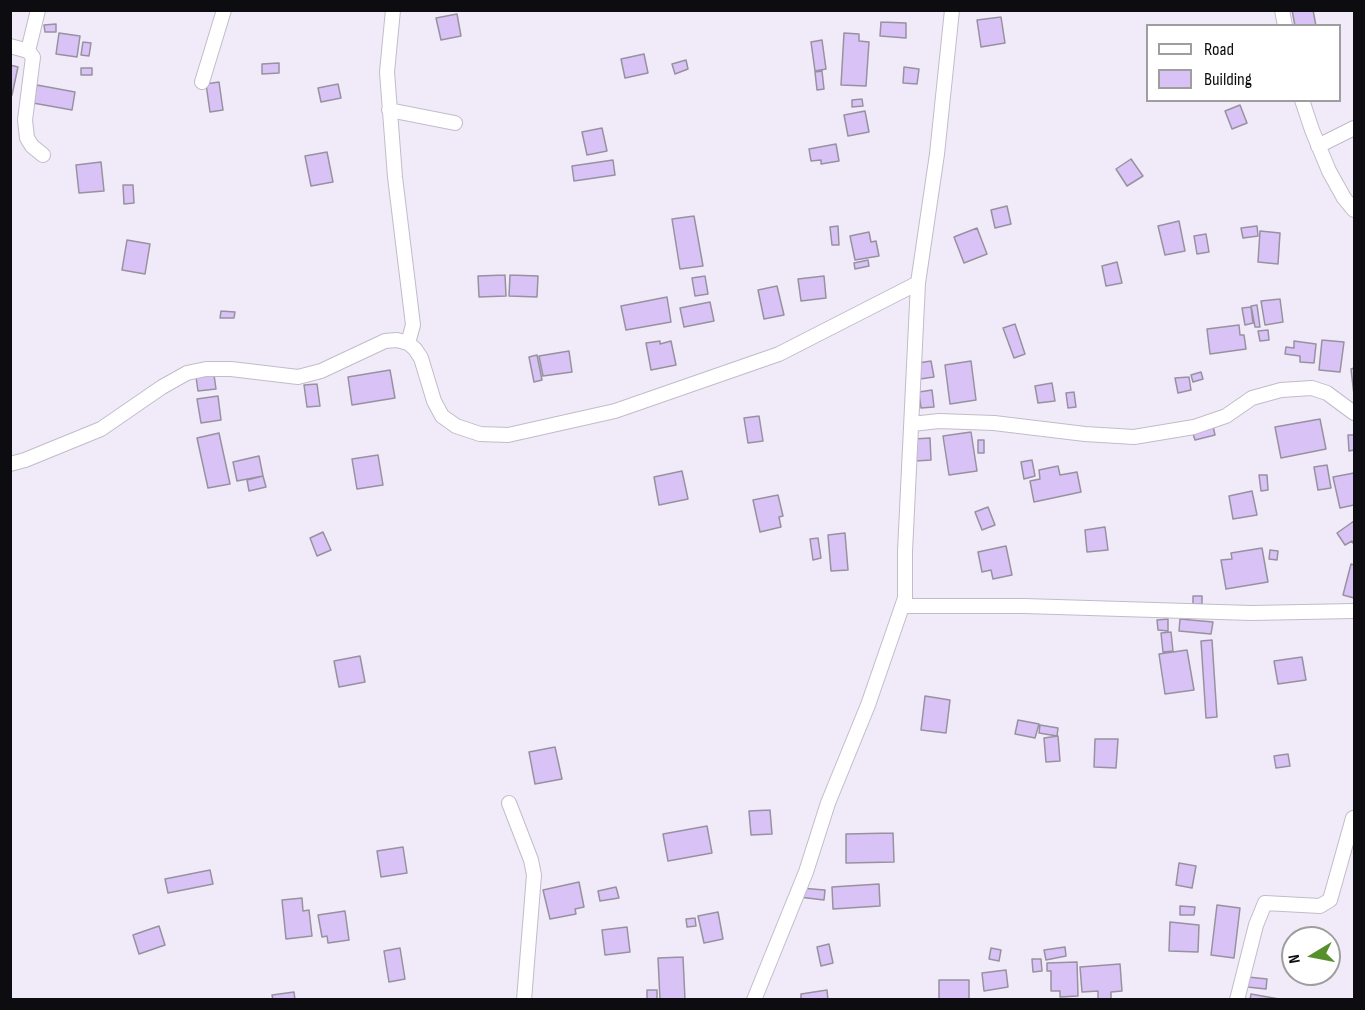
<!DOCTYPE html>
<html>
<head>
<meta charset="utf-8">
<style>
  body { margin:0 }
  #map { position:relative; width:1365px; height:1010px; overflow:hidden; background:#f1ebf9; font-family:"Sofia Sans Condensed",sans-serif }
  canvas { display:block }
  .frame { position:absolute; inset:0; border:12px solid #0d0c10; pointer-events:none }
  .legend { position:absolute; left:1146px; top:24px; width:195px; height:78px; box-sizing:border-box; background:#fff; border:2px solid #9e9e9f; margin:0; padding:8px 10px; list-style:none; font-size:18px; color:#0d0c10 }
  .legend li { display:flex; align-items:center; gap:12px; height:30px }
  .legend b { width:30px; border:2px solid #9e9e9f }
  .north { position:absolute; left:1281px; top:926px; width:60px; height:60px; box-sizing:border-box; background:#fff; border:2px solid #9e9e9f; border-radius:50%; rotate:260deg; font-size:16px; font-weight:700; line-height:24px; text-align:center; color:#0d0c10 }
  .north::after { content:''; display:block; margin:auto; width:21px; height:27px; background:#56902d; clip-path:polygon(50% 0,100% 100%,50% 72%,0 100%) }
</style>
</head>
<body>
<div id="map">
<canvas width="1365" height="1010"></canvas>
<div class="frame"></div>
<ul class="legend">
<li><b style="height:8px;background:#fff"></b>Road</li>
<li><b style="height:16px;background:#d9c2f5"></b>Building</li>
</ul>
<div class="north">N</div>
</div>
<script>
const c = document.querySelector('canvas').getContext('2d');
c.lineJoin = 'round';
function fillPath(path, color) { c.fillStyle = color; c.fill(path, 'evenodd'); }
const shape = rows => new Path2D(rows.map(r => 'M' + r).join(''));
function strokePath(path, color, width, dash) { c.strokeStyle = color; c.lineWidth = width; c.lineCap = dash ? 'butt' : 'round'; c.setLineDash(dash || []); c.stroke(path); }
const building = shape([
  [1292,10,1313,10,1316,26,1295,26,1292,10],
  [457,14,461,36,441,40,436,18,457,14],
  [1001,17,1005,43,981,47,977,20,1001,17],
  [881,22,906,23,906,38,880,36,881,22],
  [56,24,56,32,45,32,44,25,56,24],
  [59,33,80,36,77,57,56,54,59,33],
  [844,33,859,34,859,41,869,42,866,86,841,85,844,33],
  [822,40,826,69,815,71,811,42,822,40],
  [83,42,91,43,89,56,81,55,83,42],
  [644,54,648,73,625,78,621,59,644,54],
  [686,60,688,69,675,74,672,64,686,60],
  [279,63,279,73,262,74,262,64,279,63],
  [10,65,18,67,12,95,10,95,10,65],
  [904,67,919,69,917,84,903,83,904,67],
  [81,68,92,68,92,75,81,75,81,68],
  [822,71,824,89,817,90,815,72,822,71],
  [219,82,223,110,210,112,206,84,219,82],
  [338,84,341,98,321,102,318,88,338,84],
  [37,85,75,92,72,110,33,103,37,85],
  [862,99,863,106,852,107,852,100,862,99],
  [1240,105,1247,123,1232,129,1225,111,1240,105],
  [865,111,869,132,848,136,844,115,865,111],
  [602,128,607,151,587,155,582,132,602,128],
  [836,144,839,161,821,164,821,160,811,161,809,149,836,144],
  [327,152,333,182,311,186,305,156,327,152],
  [1131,159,1143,176,1127,186,1116,169,1131,159],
  [613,160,615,175,574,181,572,166,613,160],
  [101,162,104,191,79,193,76,165,101,162],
  [123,185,133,185,134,203,124,204,123,185],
  [1007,206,1011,224,995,228,991,210,1007,206],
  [694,216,703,266,680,269,672,219,694,216],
  [1179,221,1185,251,1165,255,1158,226,1179,221],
  [838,226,839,245,832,245,830,227,838,226],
  [1257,226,1258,236,1243,238,1241,228,1257,226],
  [977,228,987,254,964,263,954,237,977,228],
  [1260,231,1280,233,1278,264,1258,262,1260,231],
  [869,232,871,242,876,241,879,256,855,260,850,236,869,232],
  [1206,234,1209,252,1197,254,1194,236,1206,234],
  [127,240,150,244,145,274,122,270,127,240],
  [868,260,869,266,855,269,854,263,868,260],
  [1117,262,1122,283,1106,286,1102,266,1117,262],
  [505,275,506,296,479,297,478,276,505,275],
  [510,275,538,276,537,297,509,296,510,275],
  [705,276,708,294,695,296,692,278,705,276],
  [824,276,826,298,801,301,798,279,824,276],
  [777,286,784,315,764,319,758,290,777,286],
  [667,297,671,322,626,330,621,306,667,297],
  [1280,299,1283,322,1265,325,1261,301,1280,299],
  [710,302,714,321,684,327,680,308,710,302],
  [1257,305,1260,327,1255,327,1251,306,1257,305],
  [1251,307,1253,323,1245,325,1242,308,1251,307],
  [221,311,235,312,234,318,220,318,221,311],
  [1015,324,1025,354,1014,358,1003,328,1015,324],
  [1239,325,1240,335,1244,335,1246,349,1210,354,1207,329,1239,325],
  [1268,330,1269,340,1260,341,1258,331,1268,330],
  [1322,340,1344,342,1340,372,1319,370,1322,340],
  [660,341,660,344,671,341,676,365,651,370,646,343,660,341],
  [1294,341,1316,344,1314,363,1300,362,1300,356,1285,354,1286,347,1294,348,1294,341],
  [569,351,572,372,543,376,539,356,569,351],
  [537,355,542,380,534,382,529,357,537,355],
  [931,361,934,377,920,379,918,363,931,361],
  [971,361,976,400,950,404,945,365,971,361],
  [1354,368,1354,395,1351,369,1354,368],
  [390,370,395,398,352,405,348,377,390,370],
  [1201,372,1203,379,1193,382,1191,375,1201,372],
  [214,375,216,389,198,391,196,377,214,375],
  [1189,377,1191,390,1178,393,1175,378,1189,377],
  [1052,383,1055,401,1038,403,1035,386,1052,383],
  [317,384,320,406,307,407,304,385,317,384],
  [932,390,934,407,921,408,919,392,932,390],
  [1074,392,1076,407,1068,408,1066,393,1074,392],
  [218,396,221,420,201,423,197,399,218,396],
  [759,416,763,441,748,443,744,418,759,416],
  [1320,419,1326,449,1281,458,1275,427,1320,419],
  [1213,426,1215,435,1195,440,1192,431,1213,426],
  [971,432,977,471,949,475,943,436,971,432],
  [219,433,230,484,208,488,197,438,219,433],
  [1348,435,1354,435,1354,450,1349,451,1348,435],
  [930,438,931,460,916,461,914,439,930,438],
  [978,440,984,440,984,453,978,453,978,440],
  [378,455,383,485,357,489,352,459,378,455],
  [259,456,263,476,237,481,233,462,259,456],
  [1032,460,1035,476,1024,479,1021,462,1032,460],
  [1327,465,1331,488,1318,490,1314,467,1327,465],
  [1058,466,1060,475,1077,472,1081,492,1034,502,1030,481,1040,479,1039,470,1058,466],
  [682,471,688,499,659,505,654,477,682,471],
  [1354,473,1354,505,1340,508,1333,477,1354,473],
  [1259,475,1267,475,1268,490,1261,491,1259,475],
  [263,476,266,487,249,491,247,480,263,476],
  [1252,491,1257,515,1233,519,1229,496,1252,491],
  [778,495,783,516,779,517,781,527,760,532,753,500,778,495],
  [988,507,995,525,982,530,975,512,988,507],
  [1354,521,1354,545,1352,541,1345,545,1337,533,1354,521],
  [1105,527,1108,550,1087,552,1085,530,1105,527],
  [323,532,331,550,317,556,310,538,323,532],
  [845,533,848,570,831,571,828,535,845,533],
  [818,538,821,558,813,560,810,539,818,538],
  [1006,546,1012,575,993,579,991,570,982,572,978,552,1006,546],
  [1262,548,1268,582,1226,589,1221,560,1232,559,1231,553,1262,548],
  [1270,550,1278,551,1277,560,1269,559,1270,550],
  [1351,564,1354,565,1354,598,1343,595,1351,564],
  [1193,596,1202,596,1202,604,1193,604,1193,596],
  [1168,619,1168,631,1158,630,1157,620,1168,619],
  [1180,619,1213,622,1211,634,1179,631,1180,619],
  [1171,632,1173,651,1163,652,1161,633,1171,632],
  [1212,640,1217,717,1206,718,1201,641,1212,640],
  [1187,650,1194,690,1165,694,1159,654,1187,650],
  [360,656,365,682,339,687,334,661,360,656],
  [1302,657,1306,680,1278,684,1274,661,1302,657],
  [925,696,950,700,946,733,921,730,925,696],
  [1018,720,1039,724,1035,738,1015,734,1018,720],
  [1040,725,1058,728,1057,736,1039,733,1040,725],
  [1058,736,1060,761,1046,762,1044,738,1058,736],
  [1095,739,1118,739,1116,768,1094,767,1095,739],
  [555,747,562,779,535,784,529,752,555,747],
  [1288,754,1290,766,1276,768,1274,756,1288,754],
  [770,810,772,834,751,835,749,811,770,810],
  [707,826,712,853,668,861,663,834,707,826],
  [893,833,894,862,846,863,846,834,893,833],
  [403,847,407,873,381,877,377,851,403,847],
  [1179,863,1196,866,1192,888,1176,885,1179,863],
  [210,870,213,884,168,893,165,879,210,870],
  [579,882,584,907,575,909,576,914,550,919,543,890,579,882],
  [879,884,880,906,833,909,832,887,879,884],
  [616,887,619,898,600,901,598,891,616,887],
  [800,888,825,890,824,900,799,897,800,888],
  [302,898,303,911,309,910,312,936,286,939,282,900,302,898],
  [1217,905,1240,908,1234,958,1211,955,1217,905],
  [1180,906,1195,907,1194,915,1180,915,1180,906],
  [345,911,349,940,328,943,327,936,322,937,318,915,345,911],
  [718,912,723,939,704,943,698,916,718,912],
  [695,918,696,926,687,927,686,919,695,918],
  [1170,922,1199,925,1198,952,1169,951,1170,922],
  [159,926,165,945,139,954,133,935,159,926],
  [627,927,630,952,605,955,602,930,627,927],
  [829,944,833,963,821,966,817,947,829,944],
  [1065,947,1066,956,1046,960,1044,950,1065,947],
  [400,948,405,979,389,982,384,951,400,948],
  [991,948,1001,950,999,961,989,959,991,948],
  [683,957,685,1000,660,1000,658,958,683,957],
  [1032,959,1041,959,1042,971,1033,972,1032,959],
  [1077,962,1078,996,1060,997,1060,991,1051,991,1051,971,1047,971,1047,963,1077,962],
  [1120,964,1122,991,1111,992,1111,999,1104,1000,1098,1000,1098,991,1082,992,1080,967,1120,964],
  [1006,970,1008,987,984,991,982,973,1006,970],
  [1248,977,1267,979,1266,989,1247,987,1248,977],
  [939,980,969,980,969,1000,939,1000,939,980],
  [647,990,657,990,657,1000,647,1000,647,990],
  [827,990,828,1000,801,1000,801,994,827,990],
  [294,992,295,1000,273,1000,272,995,294,992],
  [1251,994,1279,999,1279,1000,1250,1000,1251,994]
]);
const minor = shape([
  [393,10,387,72,395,177,413,325,408,343],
  [1282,10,1285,26],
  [10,46,28,51,33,57,25,120,27,138,32,146,43,155],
  [28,51,38,10],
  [202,82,224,10],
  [1302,100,1312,130,1329,171,1344,198,1354,210],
  [389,110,455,123],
  [1318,146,1354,128],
  [912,424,939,421,994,423,1085,434,1134,437,1194,427,1226,416,1252,398,1281,390,1312,388,1327,393,1354,413],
  [10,464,25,460,101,429,162,387,187,373,206,369,231,369,298,377,321,371,385,341,397,340,408,343,415,349,421,358,434,401,442,416,456,426,480,434,508,435,615,411,779,354,918,283],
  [903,606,1024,606,1252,613,1354,611],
  [509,803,531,860,534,875,524,1000],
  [754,1000,806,872,828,803,868,705,905,598,905,551,918,283,937,154,952,10],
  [1237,1000,1256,925,1265,903,1320,906,1330,900,1353,818]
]);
fillPath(building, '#d9c2f5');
strokePath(building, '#97929f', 1.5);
strokePath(minor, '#c2bcca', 16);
strokePath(minor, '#fff', 14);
</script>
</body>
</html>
